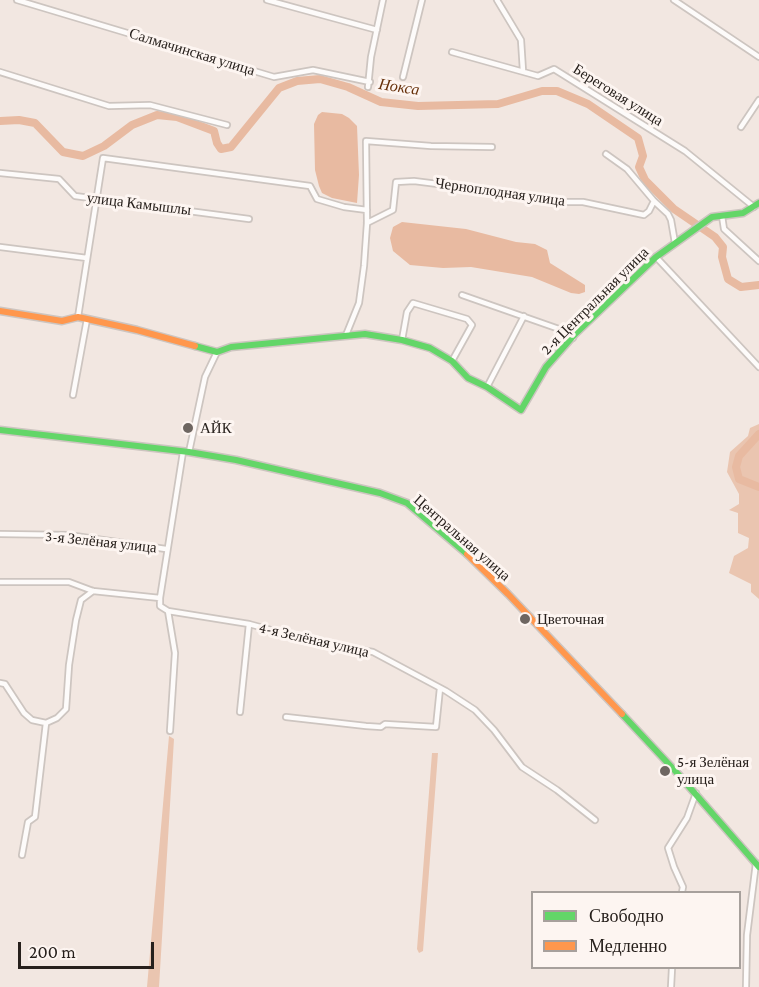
<!DOCTYPE html>
<html>
<head>
<meta charset="utf-8">
<style>
  body { margin:0 }
  #map { position:relative; width:759px; height:987px; overflow:hidden; background:#f2e7e1; font-family:"Crimson Pro",serif }
  canvas { display:block }
  .legend { position:absolute; left:531px; top:891px; width:210px; height:78px; box-sizing:border-box; background:#fdf5f1; border:2px solid #a7a09c; margin:0; padding:8px 10px; list-style:none; font-size:18px; color:#27201c }
  .legend li { display:flex; align-items:center; gap:12px; height:30px }
  .legend b { width:30px; border:2px solid #a7a09c }
  .scale { position:absolute; left:18px; top:942px; width:136px; height:27px; box-sizing:border-box; border:3px solid #27201c; border-top:0; padding-left:8px; font-size:18px; line-height:21px; white-space:nowrap; color:#27201c; -webkit-text-stroke:4px #fdf5f1; paint-order:stroke }
</style>
</head>
<body>
<div id="map">
<canvas width="759" height="987"></canvas>
<ul class="legend">
<li><b style="height:8px;background:#63d668"></b>Свободно</li>
<li><b style="height:8px;background:#ff974d"></b>Медленно</li>
</ul>
<div class="scale">200 m</div>
</div>
<script>
const c = document.querySelector('canvas').getContext('2d');
c.lineJoin = 'round';
function fillPath(path, color) { c.fillStyle = color; c.fill(path, 'evenodd'); }
const shape = rows => new Path2D(rows.map(r => 'M' + r).join(''));
function strokePath(path, color, width, dash) { c.strokeStyle = color; c.lineWidth = width; c.lineCap = dash ? 'butt' : 'round'; c.setLineDash(dash || []); c.stroke(path); }
function drawText(font, color, halo, rows, align = 'center') {
  c.font = font + ' "Crimson Pro",serif'; c.lineWidth = 6; c.setLineDash([]); c.textBaseline = 'middle'; c.strokeStyle = halo; c.fillStyle = color; for (const [text, x, y, turn = 0] of rows) {
    c.save(); c.translate(x, y); c.rotate((+turn || 0) * Math.PI / 180); c.textAlign = isNaN(turn) ? turn : align; if (halo) c.strokeText(text, 0, 0); c.fillText(text, 0, 0); c.restore();
  }
}
const forest = shape([
  [759,424,759,599,751,592,751,584,729,573,734,556,748,548,749,538,738,533,738,513,729,510,739,504,739,494,727,472,730,452,748,436,750,428],
  [169,736,174,739,159,987,147,987],
  [432,753,438,753,423,951,419,953,417,949]
]);
const water = shape([
  [322,112,342,114,349,118,357,126,359,175,357,203,332,198,322,193,319,186,315,170,314,124,318,115],
  [402,222,466,229,516,242,535,244,547,250,550,263,585,285,585,292,579,294,571,293,532,277,471,267,443,268,410,265,393,251,390,238,393,227]
]);
const river = shape([
  [0,121,19,120,35,123,63,152,83,156,104,146,132,125,157,115,177,117,214,131,217,143,221,149,231,147,279,88,297,81,320,79,348,87,381,102,418,106,498,104,542,91,557,91,588,104,638,138,643,156,639,167,645,180,674,209,715,237,723,247,722,257,728,279,741,287,759,285],
  [759,434,739,456,736,467,739,479,759,487]
]);
const street = shape([
  [17,0,274,77,313,70,370,82],
  [267,0,377,30],
  [497,0,521,40,523,71],
  [674,0,759,57],
  [452,52,538,76,554,69,685,151,754,207],
  [0,72,109,106,150,105,227,125],
  [403,77,422,0],
  [368,87,371,57,383,0],
  [741,127,759,100],
  [606,154,627,169,654,201,668,214,671,220,675,243],
  [0,173,59,179,75,196,249,219],
  [722,216,724,229,759,261],
  [367,223,393,210,396,182,414,181,540,197,558,202,583,202,644,215,649,211,654,201],
  [0,247,87,258],
  [656,257,759,367],
  [462,295,559,329,573,338],
  [78,317,103,158,310,186,317,199,344,207,367,210],
  [346,335,359,303,364,266,367,223,366,141,431,146,492,147],
  [402,340,407,312,413,303,467,319,472,325,452,361],
  [487,387,524,316],
  [73,395,87,319],
  [189,452,205,377,217,352],
  [0,534,68,535,166,549],
  [0,582,69,582,93,591,160,598],
  [168,611,160,606,160,598,183,452],
  [0,683,5,684,24,713,32,720,46,723],
  [240,712,249,624],
  [286,717,366,726,381,727,385,724,436,727,440,688],
  [170,731,175,653,168,611,249,624,312,641,373,652,446,691,475,710,494,730,522,767,557,790,595,820],
  [22,855,28,822,35,817,46,723,57,718,66,709,69,665,76,620,81,600,93,591],
  [682,892,683,887,674,867,668,848,687,818,696,793],
  [671,987,672,968],
  [746,987,747,935,756,863]
]);
const fast = shape([
  [195,346,217,352,231,347,365,334,402,340,430,348,452,361,468,378,487,387,521,410,546,367,575,334,656,257,712,217,743,213,759,203],
  [0,430,189,452,236,460,380,493,407,503,467,554],
  [622,714,678,774,759,867]
]);
const slow = shape([
  [0,311,62,321,78,317,137,330,195,346],
  [467,554,508,594,622,714]
]);
const markers = [
  [188,428,6,"#6e6661"],
  [525,619,6,"#6e6661"],
  [665,771,6,"#6e6661"]
];
const streetNames = [
  ["Салмачинская улица",192,52,17],
  ["Береговая улица",618,95,32],
  ["Черноплодная улица",500,192,8],
  ["улица Камышлы",139,204,7],
  ["2-я Центральная улица",595,301,-45],
  ["Центральная улица",462,538,41],
  ["3-я Зелёная улица",101,542,6],
  ["4-я Зелёная улица",314,640,13]
];
const poiNames = [
  ["АЙК",200,428],
  ["Цветочная",537,619],
  ["5-я Зелёная",677,762],
  ["улица",677,779]
];
const waterNames = [
  ["Нокса",399,87,9]
];
fillPath(forest, '#eac5b0');
fillPath(water, '#e8baa1');
strokePath(river, '#e8baa1', 8);
strokePath(street, '#cdc5c0', 8);
strokePath(fast, '#cdc5c0', 9);
strokePath(slow, '#cdc5c0', 9);
strokePath(street, '#fdfbfa', 4.5);
strokePath(fast, '#63d668', 6);
strokePath(slow, '#ff974d', 6);
for (const [x, y, r, color] of markers) { const dot = new Path2D(); dot.arc(x, y, r, 0, 2 * Math.PI); c.fillStyle = color; c.fill(dot); strokePath(dot, '#fdf5f1', 2); }
drawText('15px', '#27201c', '#fdf5f1', streetNames);
drawText('15px', '#27201c', '#fdf5f1', poiNames, 'left');
drawText('italic 16px', '#67310b', '#fdf5f1', waterNames);
</script>
</body>
</html>
